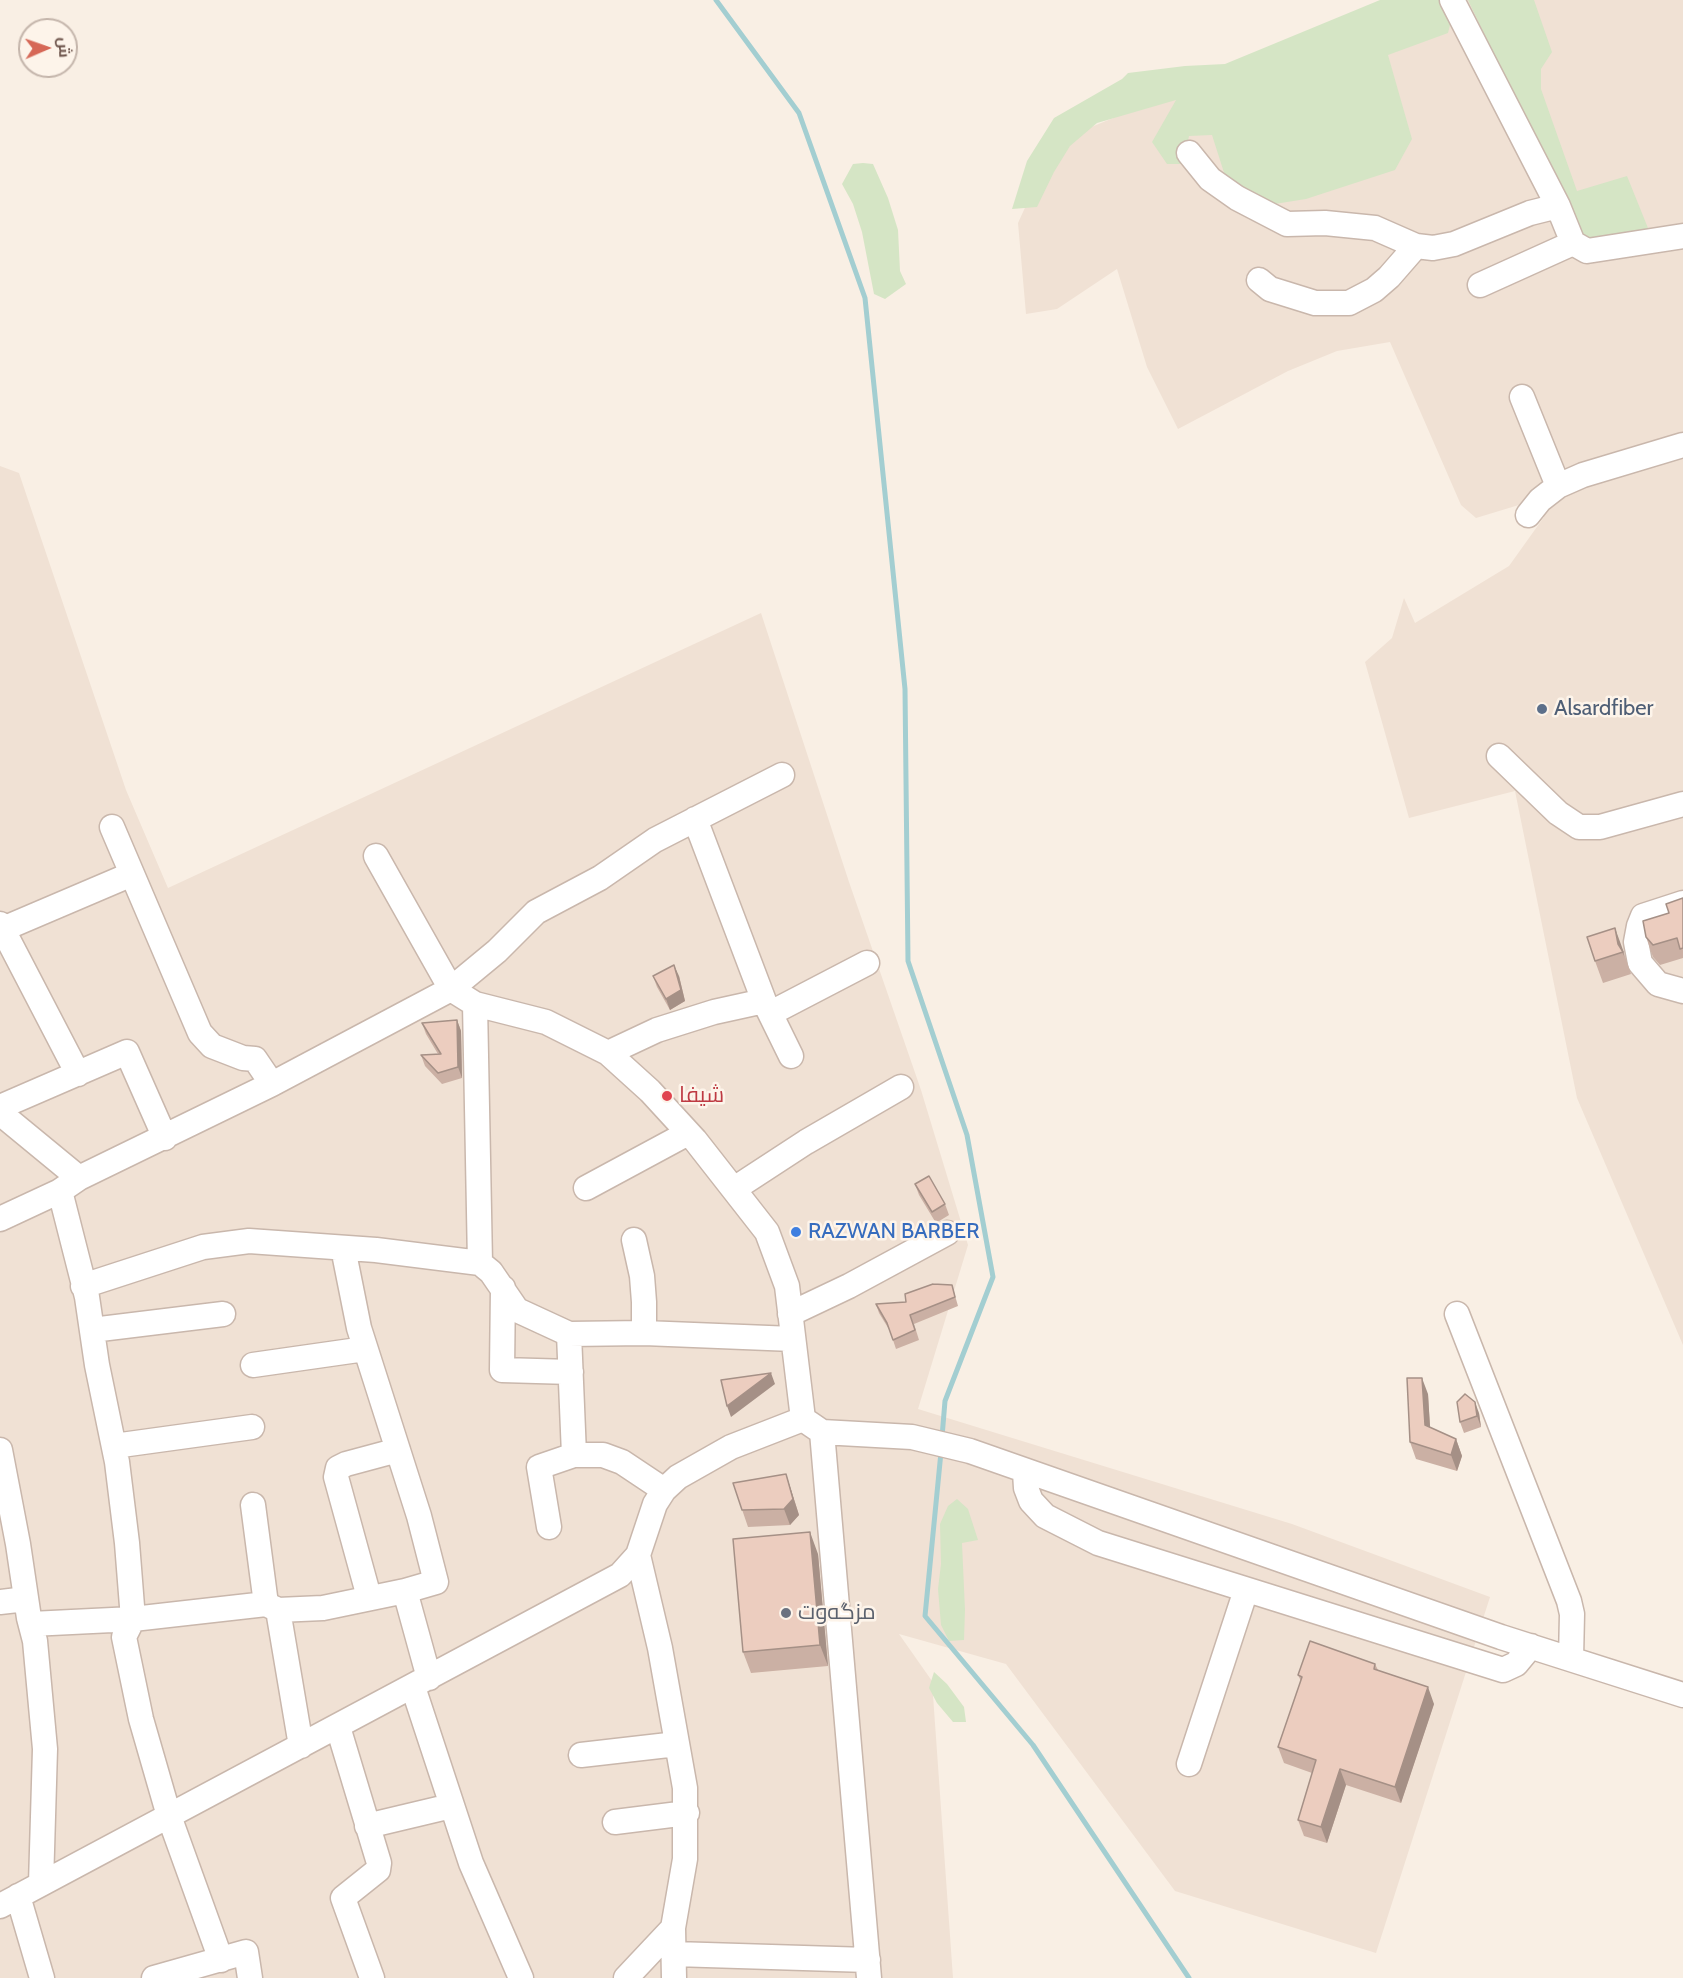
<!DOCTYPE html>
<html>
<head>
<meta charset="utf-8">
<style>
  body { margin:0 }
  #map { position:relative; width:1683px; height:1978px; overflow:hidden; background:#f9efe4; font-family:Cabin,Cairo,sans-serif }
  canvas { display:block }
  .north { position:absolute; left:18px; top:18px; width:60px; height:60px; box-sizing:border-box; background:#fdf4ea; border:2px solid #c4b5ab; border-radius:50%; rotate:88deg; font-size:16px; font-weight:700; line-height:24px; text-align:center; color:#6f564d }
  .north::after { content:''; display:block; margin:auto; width:21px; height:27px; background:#d66857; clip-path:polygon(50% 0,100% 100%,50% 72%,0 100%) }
</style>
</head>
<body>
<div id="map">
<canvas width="1683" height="1978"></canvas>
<div class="north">ش</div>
</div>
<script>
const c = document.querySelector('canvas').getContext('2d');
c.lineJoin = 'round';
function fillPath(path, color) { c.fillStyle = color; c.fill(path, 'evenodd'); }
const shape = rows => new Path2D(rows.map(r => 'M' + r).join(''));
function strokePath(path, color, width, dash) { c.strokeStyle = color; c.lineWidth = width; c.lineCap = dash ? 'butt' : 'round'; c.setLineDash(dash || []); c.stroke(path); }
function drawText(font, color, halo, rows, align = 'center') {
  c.font = font + ' Cabin,Cairo,sans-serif'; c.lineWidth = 5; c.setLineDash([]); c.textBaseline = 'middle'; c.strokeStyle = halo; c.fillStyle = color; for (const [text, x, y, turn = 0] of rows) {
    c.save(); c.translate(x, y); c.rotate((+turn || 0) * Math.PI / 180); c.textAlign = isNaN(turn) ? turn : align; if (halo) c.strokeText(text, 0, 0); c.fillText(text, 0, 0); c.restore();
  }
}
const residential = shape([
  [1399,0,1683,0,1683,1345,1577,1098,1515,791,1409,818,1365,662,1392,638,1404,598,1415,623,1509,566,1544,517,1532,501,1476,518,1461,505,1390,342,1337,351,1288,371,1178,429,1147,367,1117,269,1057,309,1026,314,1018,223,1055,142],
  [0,466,19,473,126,790,168,888,761,613,849,882,921,1090,968,1245,918,1409,1292,1524,1490,1597,1376,1953,1175,1891,1006,1664,899,1634,932,1681,953,1978,0,1978]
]);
const green = shape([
  [1380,0,1465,0,1451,21,1448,33,1388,55,1412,139,1395,170,1306,199,1262,206,1234,204,1212,135,1189,136,1183,164,1167,164,1152,142,1176,100,1097,123,1070,146,1054,172,1037,207,1012,209,1027,161,1054,118,1122,79,1128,73,1185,66,1225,64],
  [1468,0,1534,0,1552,52,1541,69,1541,89,1577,191,1627,176,1650,233,1589,243,1579,234],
  [863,163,873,164,888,198,898,230,900,271,906,284,885,299,874,294,862,232,853,204,842,184,853,164],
  [957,1499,968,1509,978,1540,962,1543,965,1610,964,1640,949,1641,941,1625,938,1589,941,1564,940,1524,948,1506],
  [934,1672,947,1684,964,1707,966,1722,953,1722,937,1703,929,1688]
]);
const stream = shape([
  [716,0,799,113,865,298,905,689,908,961,967,1135,993,1277,945,1401,942,1437],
  [941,1452,925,1616,1033,1745,1189,1978]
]);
const minor = shape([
  [1452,0,1558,206,1573,243,1587,251,1683,236],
  [1189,153,1210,179,1237,198,1287,224,1325,223,1375,228,1416,246,1433,248,1454,244,1530,213,1558,206],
  [1259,280,1270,289,1315,303,1349,303,1374,290,1389,277,1416,246],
  [1480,285,1573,243],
  [1522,397,1558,486],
  [1528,515,1540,500,1558,486,1583,475,1683,445],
  [1499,756,1558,813,1579,827,1600,827,1683,804],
  [695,819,764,1001,791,1056],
  [112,827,200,1033,212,1046,243,1058,255,1059,272,1084],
  [376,856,451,989,475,1004,546,1022,608,1053,650,1091,695,1140,767,1232,787,1286,803,1419,822,1432,912,1437,970,1451,1501,1637,1683,1695],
  [1683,903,1643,916,1639,926,1636,942,1640,963,1658,984,1683,991],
  [0,924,78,1074],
  [3,929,132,874],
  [475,1004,480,1263],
  [771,1013,867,963],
  [608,1053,657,1030,714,1012,764,1001],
  [0,1107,127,1052,165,1138],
  [0,1113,79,1178],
  [586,1188,688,1133],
  [734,1189,806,1142,901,1087],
  [60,1191,87,1297,97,1365,117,1462,127,1543,133,1619,124,1637,141,1719,169,1816,221,1960],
  [0,1219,60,1191,79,1178,272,1084,451,989,497,951,536,912,600,878,655,840,782,775],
  [634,1240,642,1276,644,1302,644,1333],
  [83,1286,203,1247,249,1241,376,1250,480,1263,491,1272,517,1310,569,1334,644,1333,793,1339],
  [503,1288,502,1370,571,1372],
  [790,1314,849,1286,947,1233],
  [1457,1314,1569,1601,1572,1614,1571,1659],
  [92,1330,223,1314],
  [569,1334,574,1455],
  [253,1365,365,1349],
  [822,1432,869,1978],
  [114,1446,252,1427],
  [0,1450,18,1544,29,1618,35,1641,45,1749,41,1884],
  [1025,1472,1026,1488,1031,1501,1045,1516,1098,1543,1503,1670,1516,1664,1531,1646],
  [253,1505,266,1604],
  [549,1527,539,1467,574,1455,603,1455,622,1462,664,1490],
  [638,1555,660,1648,685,1788,685,1859,673,1928,674,1978],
  [405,1591,429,1678],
  [369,1597,336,1477,338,1468,346,1464,398,1450],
  [0,1602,26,1599],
  [278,1610,301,1746],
  [31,1624,133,1619,266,1604,278,1610,323,1608,405,1591,436,1582,419,1516,359,1328,343,1248],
  [413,1687,471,1863,521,1978],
  [338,1727,379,1863,378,1870,343,1898,372,1978],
  [581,1755,677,1744],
  [1189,1764,1246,1590],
  [615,1822,687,1813],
  [367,1826,451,1806],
  [18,1896,42,1978],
  [0,1906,620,1575,638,1555,655,1504,664,1490,678,1477,731,1447,803,1419],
  [674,1954,868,1960],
  [154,1978,246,1952,250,1978],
  [626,1978,673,1928]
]);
const wall = shape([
  [1683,898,1683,958,1660,965,1653,957,1646,937],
  [1623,950,1631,974,1603,983,1595,961],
  [653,976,679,976,685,1001,670,1010,657,987],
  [457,1020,461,1031,462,1078,442,1084,425,1066,421,1055,438,1054,426,1034,422,1023],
  [915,1184,945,1204,949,1215,936,1223,919,1195],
  [952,1285,958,1306,914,1324,919,1340,896,1349,890,1331,879,1313,876,1304,906,1302],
  [1428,1394,1430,1428,1456,1439,1462,1456,1457,1471,1416,1459,1410,1442],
  [1479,1413,1481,1427,1464,1433,1460,1422],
  [786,1474,799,1515,790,1525,748,1527,733,1483],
  [818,1554,828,1666,751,1673,743,1652],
  [1375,1664,1378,1670,1434,1704,1401,1803,1346,1785,1327,1843,1304,1836,1298,1820,1312,1773,1284,1763,1278,1747,1301,1681,1298,1675]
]);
const shadedWall = shape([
  [1615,928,1623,950,1624,956,1618,944],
  [674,965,679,976,685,1001,670,1010,666,999],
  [457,1020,461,1031,462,1078,458,1067],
  [771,1373,775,1384,731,1417,727,1406],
  [1422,1378,1428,1394,1431,1442,1425,1425],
  [1475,1402,1479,1413,1481,1427,1477,1416],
  [1456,1439,1462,1456,1457,1471,1451,1455],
  [786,1474,799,1515,790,1525,784,1509],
  [810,1532,818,1554,828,1666,820,1645],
  [1428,1687,1434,1704,1401,1803,1395,1787],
  [1340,1769,1346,1785,1327,1843,1321,1827]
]);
const building = shape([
  [1683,898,1683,948,1680,949,1677,938,1653,945,1646,937,1643,921,1669,913,1666,904,1683,898],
  [1615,928,1618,944,1623,952,1595,961,1587,937,1615,928],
  [674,965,681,990,666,999,653,976,674,965],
  [457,1020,458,1067,438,1073,421,1055,441,1054,422,1023,457,1020],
  [929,1176,945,1204,932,1212,915,1184,929,1176],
  [933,1284,952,1285,955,1297,910,1315,915,1330,893,1340,887,1323,876,1304,906,1302,905,1294,933,1284],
  [771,1373,727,1406,721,1380,771,1373],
  [1407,1378,1422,1378,1425,1425,1456,1439,1451,1455,1410,1442,1407,1378],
  [1465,1394,1475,1402,1477,1416,1460,1422,1457,1402,1465,1394],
  [786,1474,793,1499,784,1509,742,1510,733,1483,786,1474],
  [810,1532,820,1645,743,1652,733,1539,810,1532],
  [1310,1641,1375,1664,1374,1669,1428,1687,1395,1787,1340,1769,1321,1827,1298,1820,1316,1760,1278,1747,1302,1677,1298,1675,1310,1641]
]);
const markers = [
  [1542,709,6,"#5c6f8a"],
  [667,1096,6,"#e0444e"],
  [796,1232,6,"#3f7fe0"],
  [786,1613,6,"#6b7280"]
];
const serviceNames = [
  ["Alsardfiber",1554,709]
];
const healthNames = [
  ["شیفا",679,1096]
];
const shopNames = [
  ["RAZWAN BARBER",808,1232]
];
const worshipNames = [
  ["مزگه‌وت",798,1613]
];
fillPath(residential, '#f0e1d4');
fillPath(green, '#d5e5c5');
strokePath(stream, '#a3ced1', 5);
strokePath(minor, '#c9b7ac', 27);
strokePath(minor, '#fff', 24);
fillPath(wall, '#cbb0a4');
fillPath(shadedWall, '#a59086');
fillPath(building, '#eccdbf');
strokePath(building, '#a59086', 1.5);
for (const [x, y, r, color] of markers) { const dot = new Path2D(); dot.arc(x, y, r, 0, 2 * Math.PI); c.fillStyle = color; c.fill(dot); strokePath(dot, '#fdf4ea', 2); }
drawText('22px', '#4e5e75', '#fdf4ea', serviceNames, 'left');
drawText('22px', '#be3a42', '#fdf4ea', healthNames, 'left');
drawText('22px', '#366cbe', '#fdf4ea', shopNames, 'left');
drawText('22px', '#5b616d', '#fdf4ea', worshipNames, 'left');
</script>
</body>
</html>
